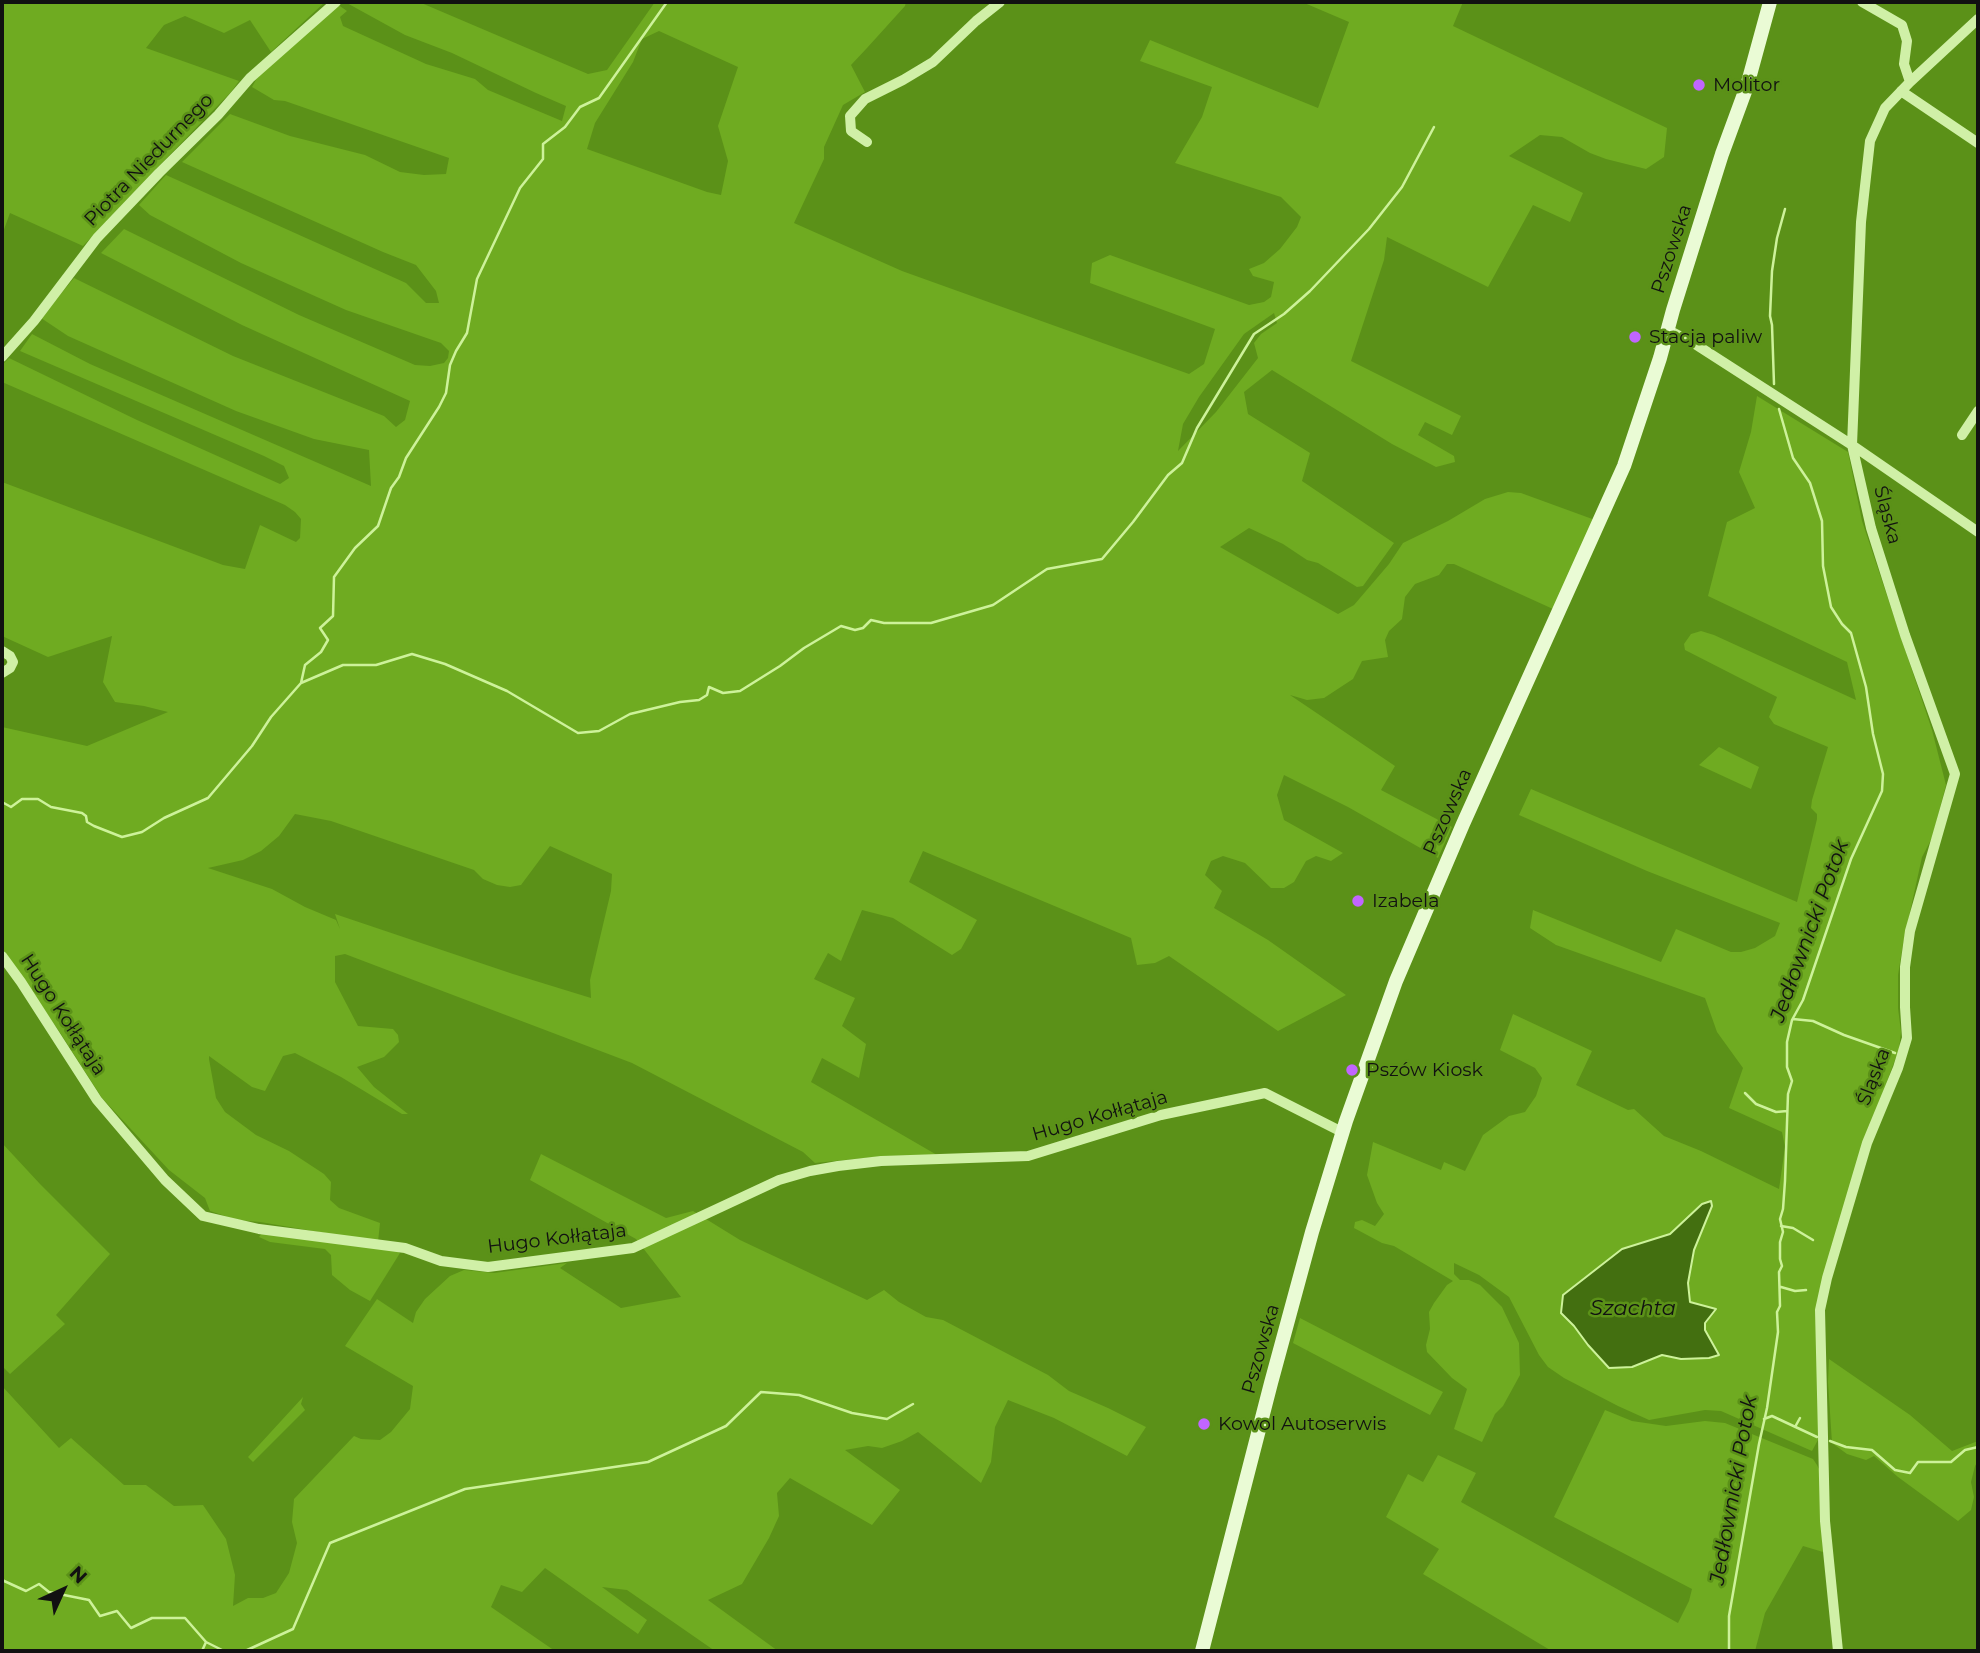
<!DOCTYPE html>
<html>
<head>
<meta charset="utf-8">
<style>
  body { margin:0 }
  #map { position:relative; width:1980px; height:1653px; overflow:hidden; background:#5b9118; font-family:Montserrat,sans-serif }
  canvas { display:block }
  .frame { position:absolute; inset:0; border:4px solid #111; pointer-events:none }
  .north { position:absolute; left:28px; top:1555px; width:70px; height:70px; -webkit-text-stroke:5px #5b9118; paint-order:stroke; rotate:45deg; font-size:19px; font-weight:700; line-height:28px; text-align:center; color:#111 }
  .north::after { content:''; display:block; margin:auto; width:24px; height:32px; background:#111; clip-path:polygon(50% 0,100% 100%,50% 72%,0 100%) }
</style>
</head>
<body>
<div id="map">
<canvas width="1980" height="1653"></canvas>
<div class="frame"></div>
<div class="north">N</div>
</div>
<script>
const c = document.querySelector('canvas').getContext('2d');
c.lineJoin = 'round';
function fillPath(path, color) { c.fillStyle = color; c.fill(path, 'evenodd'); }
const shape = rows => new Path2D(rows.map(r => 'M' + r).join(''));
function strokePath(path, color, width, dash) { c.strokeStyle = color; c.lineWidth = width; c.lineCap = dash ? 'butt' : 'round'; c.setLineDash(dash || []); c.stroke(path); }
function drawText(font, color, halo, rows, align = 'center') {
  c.font = font + ' Montserrat,sans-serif'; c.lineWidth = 5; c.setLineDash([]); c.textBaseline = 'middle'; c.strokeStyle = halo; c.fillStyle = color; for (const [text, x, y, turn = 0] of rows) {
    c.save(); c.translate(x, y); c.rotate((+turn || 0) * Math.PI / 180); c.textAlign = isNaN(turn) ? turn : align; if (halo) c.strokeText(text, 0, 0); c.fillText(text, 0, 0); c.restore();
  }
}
const green = shape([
  [2,2,325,2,271,52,250,20,224,33,185,16,164,25,146,48,239,81,231,92,153,172,83,246,10,213,2,235],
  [345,2,419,2,588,74,607,70,655,2,906,2,905,6,867,48,851,65,865,92,843,105,824,147,824,159,794,223,902,271,1189,374,1204,364,1215,329,1090,283,1092,263,1110,255,1249,305,1264,302,1271,297,1274,282,1253,276,1249,269,1264,263,1280,249,1297,227,1301,217,1281,197,1175,163,1202,117,1212,87,1140,61,1150,40,1318,108,1349,22,1302,2,1463,2,1453,26,1667,128,1664,157,1646,169,1606,159,1590,153,1562,137,1540,135,1509,156,1583,193,1570,222,1533,205,1488,287,1387,237,1384,260,1351,361,1461,416,1452,435,1425,422,1418,435,1454,456,1455,462,1436,467,1392,444,1272,370,1244,392,1248,414,1310,453,1302,481,1394,543,1363,586,1357,587,1318,563,1307,560,1283,544,1249,528,1220,547,1338,614,1354,605,1389,564,1403,543,1448,521,1485,499,1508,492,1521,493,1595,520,1553,609,1454,564,1447,564,1439,575,1415,584,1405,597,1402,619,1389,631,1385,640,1388,657,1362,661,1353,679,1324,698,1307,700,1290,695,1395,766,1381,790,1452,827,1438,858,1348,807,1284,775,1277,795,1284,820,1343,853,1331,861,1316,856,1306,861,1294,882,1284,888,1271,888,1245,863,1223,856,1211,861,1205,875,1222,891,1214,908,1268,940,1346,995,1278,1031,1169,956,1155,963,1137,965,1131,938,923,851,909,882,977,920,961,949,952,955,893,918,862,910,841,961,828,953,814,979,855,998,842,1026,866,1044,859,1078,822,1058,811,1082,937,1155,884,1156,815,1163,803,1152,632,1063,345,954,335,956,335,982,358,1026,393,1029,398,1035,399,1042,384,1057,357,1067,374,1087,408,1114,402,1114,341,1077,295,1053,283,1056,265,1091,252,1087,209,1056,209,1059,216,1098,225,1112,256,1135,289,1151,324,1174,331,1182,330,1200,339,1208,380,1223,378,1242,260,1222,237,1220,210,1211,205,1198,169,1170,102,1098,61,1034,2,948,2,727,87,746,168,712,144,706,115,702,103,682,112,636,48,657,2,636,2,482,223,565,245,569,260,525,296,542,300,538,301,519,295,512,285,505,2,382,2,365,9,358,137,420,280,484,289,478,284,466,264,456,20,351,32,334,90,364,371,486,369,450,314,439,236,411,68,336,41,318,74,278,233,356,384,416,396,427,405,420,410,401,242,325,101,253,124,229,299,315,415,365,430,366,444,363,448,358,449,351,441,343,346,310,241,263,150,215,139,205,166,175,406,283,426,303,439,303,436,291,416,265,383,252,182,162,230,114,290,136,365,155,400,172,424,175,446,174,449,158,285,101,274,100,252,87,257,78,337,4,347,11,340,17,343,26,426,64,475,79,488,90,562,121,566,106,536,93,452,53,405,35],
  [659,31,738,67,718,126,728,161,721,195,707,192,587,149,595,123,633,62,642,39],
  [1274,313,1277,323,1261,334,1254,343,1258,358,1216,412,1178,451,1183,424,1199,397,1244,334],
  [295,814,331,821,474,870,483,879,497,885,510,887,521,885,550,846,612,874,611,891,590,980,591,998,513,974,335,914,340,929,336,920,305,907,272,889,208,868,243,860,261,851,279,836],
  [1757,396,1848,452,1862,521,1932,730,1946,785,1932,838,1922,857,1903,944,1898,975,1898,1008,1901,1032,1899,1049,1860,1154,1817,1303,1819,1438,1812,1451,1721,1411,1705,1410,1649,1420,1618,1406,1564,1378,1548,1367,1539,1355,1509,1297,1479,1275,1454,1263,1454,1274,1460,1280,1469,1280,1480,1285,1502,1307,1519,1343,1520,1375,1503,1406,1495,1414,1482,1442,1454,1429,1467,1389,1452,1378,1427,1352,1426,1345,1430,1329,1429,1312,1434,1303,1447,1285,1453,1281,1394,1246,1382,1243,1354,1228,1355,1222,1362,1220,1375,1226,1384,1214,1377,1203,1367,1175,1373,1142,1441,1170,1444,1162,1465,1171,1483,1135,1509,1116,1525,1112,1536,1096,1542,1078,1535,1068,1500,1050,1513,1014,1592,1051,1576,1085,1628,1110,1634,1109,1664,1136,1701,1151,1779,1189,1785,1147,1782,1132,1729,1108,1743,1068,1717,1032,1705,998,1556,945,1530,928,1533,910,1661,962,1676,929,1731,952,1741,952,1755,948,1775,936,1780,923,1647,871,1519,815,1531,789,1797,902,1817,819,1817,814,1811,808,1812,800,1828,747,1774,724,1769,717,1777,697,1685,650,1684,644,1691,634,1701,631,1714,635,1856,700,1847,662,1708,596,1727,522,1755,508,1739,472,1751,432],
  [1702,1204,1712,1207,1694,1250,1688,1282,1690,1302,1701,1304,1705,1330,1719,1355,1681,1359,1662,1355,1632,1367,1588,1345,1574,1326,1561,1313,1563,1295,1622,1249,1670,1234],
  [1719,747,1759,767,1751,789,1699,765],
  [2,1143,40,1184,110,1254,56,1315,65,1324,10,1374,2,1366],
  [541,1154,666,1218,693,1211,740,1240,867,1300,884,1290,899,1302,926,1317,943,1320,1048,1375,1069,1391,1108,1408,1146,1427,1127,1456,1054,1418,1008,1400,995,1427,991,1462,981,1483,918,1432,902,1441,882,1448,868,1446,845,1450,900,1490,872,1525,790,1478,777,1493,779,1516,769,1538,742,1584,708,1600,778,1651,715,1651,627,1590,602,1587,647,1620,638,1634,545,1568,522,1592,501,1585,491,1607,555,1651,2,1651,2,1386,59,1448,71,1438,124,1485,146,1485,174,1506,203,1505,226,1539,235,1575,233,1606,248,1598,263,1598,276,1593,289,1573,297,1543,292,1522,294,1499,354,1436,361,1439,380,1440,391,1432,410,1409,413,1386,345,1346,377,1299,413,1323,416,1312,425,1299,450,1276,464,1270,494,1273,567,1263,560,1268,621,1308,681,1297,636,1239,530,1180],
  [262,1233,394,1249,400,1253,370,1301,350,1290,332,1275,331,1255,325,1249,270,1242,259,1237],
  [1300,1318,1443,1392,1430,1415,1293,1343],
  [1829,1359,1910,1415,1952,1451,1978,1441,1978,1461,1975,1466,1971,1482,1974,1497,1971,1510,1958,1521,1898,1477,1874,1456,1866,1460,1847,1454,1832,1443,1828,1382],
  [303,1397,301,1404,305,1410,253,1462,248,1457],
  [1605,1410,1632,1421,1666,1426,1705,1421,1725,1423,1813,1459,1817,1465,1820,1471,1823,1552,1803,1546,1765,1613,1755,1651,1549,1651,1550,1650,1423,1574,1439,1549,1386,1517,1408,1474,1423,1482,1438,1455,1476,1473,1461,1502,1678,1623,1689,1601,1692,1589,1554,1517]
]);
const water = shape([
  [1711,1201,1712,1206,1694,1250,1688,1283,1690,1302,1716,1309,1705,1323,1705,1330,1719,1355,1709,1358,1681,1359,1662,1355,1632,1367,1609,1368,1588,1345,1574,1326,1561,1313,1563,1295,1622,1249,1670,1234,1702,1204,1711,1201]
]);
const stream = shape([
  [1774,384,1772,325,1770,316,1772,271,1777,238,1785,209],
  [301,683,305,665,321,652,328,640,320,628,333,616,334,577,355,548,378,526,391,488,399,477,406,458,439,407,446,393,450,365,456,351,467,333,477,279,520,188,543,159,543,144,565,127,580,107,599,98,667,2],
  [2,802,11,807,22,799,38,799,51,807,82,813,86,816,87,822,94,826,122,837,142,832,164,818,208,798,252,746,271,717,301,683,343,665,376,665,412,654,445,664,507,691,578,733,599,731,630,714,680,702,699,700,707,695,709,687,723,693,740,691,780,666,804,648,841,626,855,630,863,628,871,620,884,623,931,623,993,605,1047,569,1102,559,1133,522,1168,475,1182,463,1197,428,1254,334,1284,314,1310,291,1369,229,1402,187,1434,127],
  [1793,1019,1813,1021,1844,1035,1895,1053],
  [1745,1093,1756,1104,1776,1112,1787,1111],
  [1781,1226,1793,1228,1813,1240],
  [1781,1287,1795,1291,1806,1290],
  [1764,1419,1772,1416,1817,1437],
  [1795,1427,1800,1418],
  [1830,1441,1846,1447,1872,1450,1895,1470,1910,1473,1918,1462,1951,1462,1965,1450,1978,1447],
  [2,1580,26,1591,39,1584,49,1592,89,1600,100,1616,117,1611,131,1628,152,1618,185,1618,206,1642,224,1651],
  [202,1651,206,1642],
  [245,1651,293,1629,330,1543,465,1489,648,1462,726,1426,761,1392,799,1395,852,1413,887,1419,913,1404],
  [1729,1651,1729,1616,1759,1444,1767,1408,1778,1332,1777,1312,1780,1306,1779,1272,1782,1266,1780,1259,1780,1242,1783,1232,1780,1219,1783,1209,1785,1181,1788,1094,1792,1081,1787,1067,1787,1042,1792,1020,1803,1000,1851,859,1882,791,1883,774,1873,734,1866,687,1851,633,1842,624,1831,607,1823,566,1822,521,1810,483,1793,458,1779,409]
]);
const minor = shape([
  [1862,2,1902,25,1907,41,1904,64,1910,82],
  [1901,91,1978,143],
  [867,142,851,131,850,116,865,99,903,80,933,62,976,21,1000,2],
  [1668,330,1695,344,1852,445,1978,532],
  [2,357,34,321,97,238,159,173,218,115,250,78,336,2],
  [1962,435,1978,411],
  [2,651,10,656,13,662,10,668,2,673],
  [2,956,21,982,97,1100,165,1180,203,1216,259,1229,405,1248,441,1261,488,1267,633,1248,779,1180,810,1171,838,1166,881,1161,1028,1156,1161,1115,1265,1093,1342,1132],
  [1838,1651,1825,1521,1820,1310,1827,1278,1867,1143,1898,1068,1907,1038,1905,1007,1905,967,1910,931,1955,774,1905,635,1871,528,1852,445,1861,222,1870,141,1885,108,1910,82,1978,19]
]);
const secondary = shape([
  [1202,1651,1271,1383,1312,1232,1346,1121,1396,981,1463,824,1624,466,1660,358,1673,310,1722,154,1747,86,1770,2]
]);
const markers = [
  [1699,85,7,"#c165ff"],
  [1635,337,7,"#c165ff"],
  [1358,901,7,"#c165ff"],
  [1352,1070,7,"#c165ff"],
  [1204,1424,7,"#c165ff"]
];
const poiNames = [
  ["Molitor",1713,85],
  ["Stacja paliw",1649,337],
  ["Izabela",1372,901],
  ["Pszów Kiosk",1366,1070],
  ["Kowol Autoserwis",1218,1424]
];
const streetNames = [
  ["Piotra Niedurnego",149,160,-46],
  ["Pszowska",1672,249,-72],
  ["Śląska",1887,515,75],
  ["Pszowska",1448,812,-66],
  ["Hugo Kołłątaja",63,1015,57],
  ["Śląska",1874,1077,-69],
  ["Hugo Kołłątaja",1100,1116,-16],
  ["Hugo Kołłątaja",557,1239,-7],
  ["Pszowska",1261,1349,-74]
];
const waterNames = [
  ["Jedłownicki Potok",1810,931,-70],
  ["Szachta",1633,1309],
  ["Jedłownicki Potok",1734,1490,-80]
];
fillPath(green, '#6fab21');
fillPath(water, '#436f10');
strokePath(water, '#cdf29a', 2);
strokePath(stream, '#cdf29a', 2.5);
strokePath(minor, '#d0f0a7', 10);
strokePath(secondary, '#eafbd5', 14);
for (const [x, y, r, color] of markers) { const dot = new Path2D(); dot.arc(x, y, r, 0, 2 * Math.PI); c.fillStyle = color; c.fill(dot); strokePath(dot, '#5b9118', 2.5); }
drawText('19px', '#111', '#5b9118', poiNames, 'left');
drawText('19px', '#111', '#5b9118', streetNames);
drawText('italic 21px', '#111', '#5b9118', waterNames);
</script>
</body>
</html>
